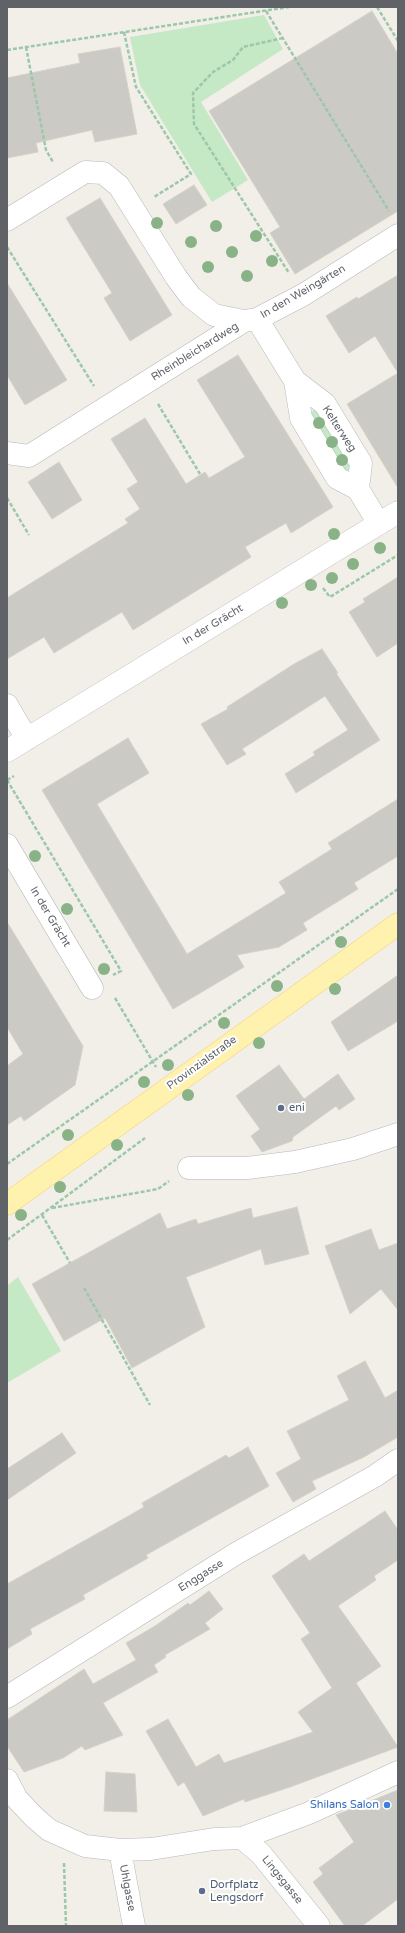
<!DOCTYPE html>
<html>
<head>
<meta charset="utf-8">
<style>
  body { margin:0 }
  #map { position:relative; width:405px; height:1933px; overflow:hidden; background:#f1efe8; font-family:"Varela Round",sans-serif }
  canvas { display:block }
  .frame { position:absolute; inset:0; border:8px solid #5f6368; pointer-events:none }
</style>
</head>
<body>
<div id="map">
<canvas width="405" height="1933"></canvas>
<div class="frame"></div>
</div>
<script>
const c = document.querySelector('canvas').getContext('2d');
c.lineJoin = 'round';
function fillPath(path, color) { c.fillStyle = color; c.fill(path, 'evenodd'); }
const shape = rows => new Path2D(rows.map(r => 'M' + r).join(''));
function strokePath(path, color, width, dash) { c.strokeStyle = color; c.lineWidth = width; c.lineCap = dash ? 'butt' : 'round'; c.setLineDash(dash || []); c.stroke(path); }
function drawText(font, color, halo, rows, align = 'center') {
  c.font = font + ' "Varela Round",sans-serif'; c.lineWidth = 4; c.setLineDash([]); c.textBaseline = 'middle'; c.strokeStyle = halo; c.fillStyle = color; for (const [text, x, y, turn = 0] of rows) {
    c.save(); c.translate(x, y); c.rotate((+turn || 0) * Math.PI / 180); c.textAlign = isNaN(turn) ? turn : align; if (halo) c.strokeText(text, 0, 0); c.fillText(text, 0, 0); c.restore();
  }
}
const green = shape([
  [264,15,283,49,201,102,248,180,212,202,140,85,130,37],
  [316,409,353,467,345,472,308,414],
  [18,1277,61,1351,7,1383,7,1286]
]);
const building = shape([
  [372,11,398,54,398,211,295,274,270,233,280,227,209,111,372,11],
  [120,47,137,134,95,142,92,130,36,143,38,152,7,158,7,78,80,63,78,54,120,47],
  [194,185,207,205,176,224,163,204,194,185],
  [100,198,172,315,130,341,104,298,112,293,66,218,100,198],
  [398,275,398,373,375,336,349,353,326,316,357,297,358,299,398,275],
  [7,283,67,380,25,405,7,375,7,283],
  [238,355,333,507,291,533,286,523,245,547,251,557,133,630,122,612,54,653,44,637,7,659,7,598,128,523,125,519,140,509,127,489,138,482,111,439,145,418,186,484,205,472,209,478,245,457,197,380,238,355],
  [398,373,398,488,347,404,398,373],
  [59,462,82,500,52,519,28,482,59,462],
  [398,577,398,643,377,657,349,612,365,602,363,599,398,577],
  [322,649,338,673,336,673,380,740,296,793,285,774,315,755,313,752,348,730,325,696,242,749,246,754,227,765,201,724,228,709,227,707,294,664,322,649],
  [128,738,149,773,97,804,187,954,286,893,279,882,332,849,328,843,398,799,398,856,354,883,358,889,303,923,307,930,279,947,237,955,244,967,173,1009,42,790,128,738],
  [7,922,83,1046,75,1085,24,1121,21,1116,7,1125,7,1066,23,1054,7,1027,7,922],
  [398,975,398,1021,348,1051,331,1022,398,975],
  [279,1065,304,1099,338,1074,355,1099,339,1110,336,1106,293,1137,292,1141,262,1152,251,1136,260,1129,236,1096,279,1065],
  [297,1207,309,1254,265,1265,261,1249,186,1277,205,1327,132,1368,105,1318,64,1341,32,1284,160,1213,167,1229,196,1219,198,1224,251,1208,253,1218,297,1207],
  [371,1229,379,1250,398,1243,398,1310,381,1289,350,1314,325,1246,371,1229],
  [365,1361,385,1398,398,1390,398,1437,364,1457,312,1481,316,1489,293,1502,276,1473,301,1459,287,1431,349,1400,337,1376,365,1361],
  [62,1433,76,1453,7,1500,7,1469,62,1433],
  [248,1447,269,1486,146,1555,148,1558,83,1595,85,1599,30,1629,32,1634,7,1649,7,1584,125,1518,144,1507,142,1503,226,1455,229,1458,248,1447],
  [385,1511,398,1530,398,1560,374,1576,376,1580,338,1606,381,1666,356,1683,398,1747,290,1787,245,1802,244,1799,203,1816,184,1782,178,1786,146,1731,168,1719,196,1767,219,1754,224,1763,313,1732,298,1712,332,1688,301,1639,310,1633,272,1576,304,1554,309,1561,385,1511],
  [209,1591,223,1609,205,1623,210,1629,165,1655,166,1657,154,1665,158,1672,103,1703,123,1735,85,1750,82,1746,63,1758,24,1772,7,1746,7,1720,84,1669,93,1684,136,1660,126,1643,155,1626,188,1603,190,1605,209,1591],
  [106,1772,135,1774,137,1812,104,1811,106,1772],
  [398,1790,398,1899,362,1926,345,1926,313,1882,323,1874,319,1868,354,1842,336,1815,398,1790]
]);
const path = shape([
  [377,7,398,41],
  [266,11,389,211],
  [124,32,136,87,191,174,154,197],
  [283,38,243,47,233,60,213,72,193,93,194,124,289,273],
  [26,47,46,150,53,162],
  [7,50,289,7],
  [7,247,94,386],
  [158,404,200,474],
  [7,498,29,535],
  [323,588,330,597,398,555],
  [7,780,14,776],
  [7,780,121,971,113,975],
  [115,998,156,1067],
  [7,1164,398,889],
  [52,1208,158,1189,169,1181],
  [42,1215,70,1263],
  [7,1240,145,1138],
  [84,1288,150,1405],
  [64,1863,66,1926]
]);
const minor = shape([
  [7,220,85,172,103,173,119,186,176,277,191,297,214,315,244,321,257,319,303,295,398,235],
  [257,319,295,381,325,404,361,463,358,489,379,524],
  [295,381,301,418,337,478,358,489],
  [7,453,29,456,244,321],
  [7,705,27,739],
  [7,751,398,512],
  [7,845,92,988],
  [189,1168,247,1168,295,1162,353,1149,398,1134],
  [7,1697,237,1553,375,1476,398,1460],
  [7,1780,17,1799,34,1817,49,1830,85,1846,120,1850,151,1849,214,1839,242,1838,309,1813,398,1772],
  [242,1838,261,1854,319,1926],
  [120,1850,134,1926]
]);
const major = shape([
  [7,1204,398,924]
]);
const trees = [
  [157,223],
  [216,226],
  [256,236],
  [191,242],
  [232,252],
  [272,261],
  [208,267],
  [247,276],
  [319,423],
  [332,442],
  [342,460],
  [334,534],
  [380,548],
  [353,564],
  [332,578],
  [311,585],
  [282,603],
  [35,856],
  [67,909],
  [341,942],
  [104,969],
  [277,986],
  [335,989],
  [224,1023],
  [259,1043],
  [168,1065],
  [144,1082],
  [188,1095],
  [68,1135],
  [117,1145],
  [60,1187],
  [21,1215]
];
const markers = [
  [281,1108,4,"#5c6f8a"],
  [387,1805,4,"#3f7fe0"],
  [202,1891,4,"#5c6f8a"]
];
const streetNames = [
  ["In den Weingärten",303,292,-30],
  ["Rheinbleichardweg",195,352,-32],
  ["Kelterweg",339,429,57],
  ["In der Grächt",213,625,-31],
  ["In der Grächt",50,917,59],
  ["Provinzialstraße",202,1063,-36],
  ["Enggasse",201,1576,-32],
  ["Lingsgasse",282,1880,51],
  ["Uhlgasse",127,1888,79]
];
const serviceNames = [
  ["eni",289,1108],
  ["Dorfplatz",210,1885],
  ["Lengsdorf",210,1898]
];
const shopNames = [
  ["Shilans Salon",379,1805]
];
fillPath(green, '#c5e8c5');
fillPath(building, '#cccac5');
strokePath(building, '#d6d1c6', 1);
strokePath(minor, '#b5b8bc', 23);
strokePath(major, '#f2c960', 23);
strokePath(path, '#9cc7a9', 2.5, [4, 2]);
strokePath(minor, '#fff', 22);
strokePath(major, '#fff2af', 22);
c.fillStyle = '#89b387';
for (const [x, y] of trees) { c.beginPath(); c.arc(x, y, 6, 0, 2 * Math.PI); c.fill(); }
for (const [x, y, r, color] of markers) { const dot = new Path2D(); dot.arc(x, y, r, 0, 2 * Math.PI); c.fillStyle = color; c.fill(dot); strokePath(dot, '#fff', 1.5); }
drawText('11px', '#5f6368', '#fff', streetNames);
drawText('11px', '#4e5e75', '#fff', serviceNames, 'left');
drawText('11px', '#366cbe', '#fff', shopNames, 'right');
</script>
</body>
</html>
